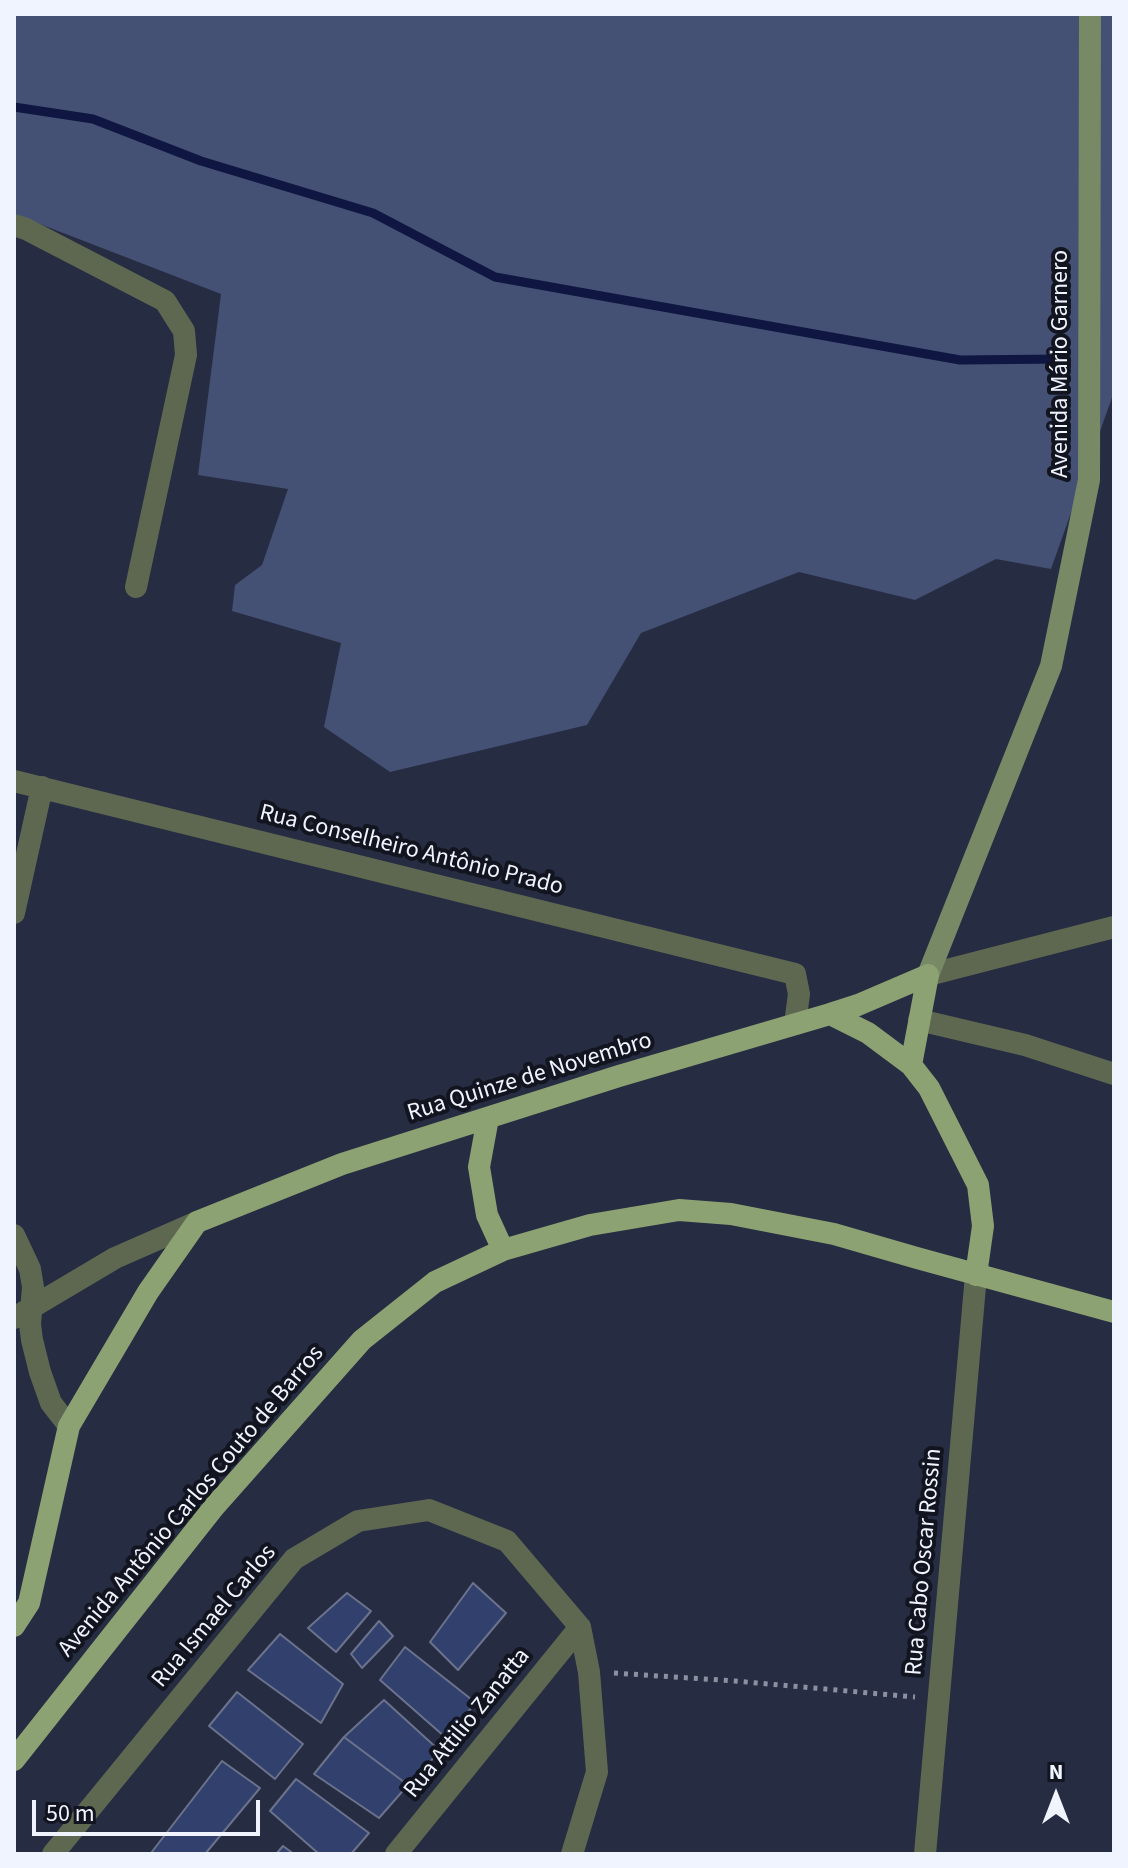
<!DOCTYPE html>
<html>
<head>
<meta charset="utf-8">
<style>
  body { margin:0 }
  #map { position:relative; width:1128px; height:1868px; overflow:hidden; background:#262c41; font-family:"Source Sans 3",sans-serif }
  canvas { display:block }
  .frame { position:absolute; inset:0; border:16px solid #f0f4ff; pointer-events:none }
  .north { position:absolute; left:1016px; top:1756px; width:80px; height:80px; -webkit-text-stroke:6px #12151f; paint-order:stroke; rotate:0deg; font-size:22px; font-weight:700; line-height:32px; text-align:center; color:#f0f4ff }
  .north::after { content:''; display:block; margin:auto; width:28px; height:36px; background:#f0f4ff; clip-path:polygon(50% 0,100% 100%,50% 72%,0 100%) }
  .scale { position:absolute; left:32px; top:1800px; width:228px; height:36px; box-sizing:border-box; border:4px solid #f0f4ff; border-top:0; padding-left:10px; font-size:24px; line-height:28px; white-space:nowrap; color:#f0f4ff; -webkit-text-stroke:6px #12151f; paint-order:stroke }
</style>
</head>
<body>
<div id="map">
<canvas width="1128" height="1868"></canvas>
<div class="frame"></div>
<div class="north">N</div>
<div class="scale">50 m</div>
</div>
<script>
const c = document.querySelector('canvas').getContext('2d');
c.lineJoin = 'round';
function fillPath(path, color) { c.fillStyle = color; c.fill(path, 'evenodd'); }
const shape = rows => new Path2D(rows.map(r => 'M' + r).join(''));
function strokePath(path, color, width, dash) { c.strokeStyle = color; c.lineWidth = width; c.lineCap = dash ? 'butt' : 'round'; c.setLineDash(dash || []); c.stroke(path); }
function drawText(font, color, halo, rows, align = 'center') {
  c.font = font + ' "Source Sans 3",sans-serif'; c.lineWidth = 8; c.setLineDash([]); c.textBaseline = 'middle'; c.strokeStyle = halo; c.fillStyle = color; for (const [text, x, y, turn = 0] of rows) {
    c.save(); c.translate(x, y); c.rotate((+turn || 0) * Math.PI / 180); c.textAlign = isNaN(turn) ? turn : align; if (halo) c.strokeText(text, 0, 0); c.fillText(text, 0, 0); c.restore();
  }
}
const green = shape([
  [14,14,1114,14,1114,392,1051,569,996,559,915,600,799,572,641,633,587,725,390,772,324,727,341,643,232,611,235,585,262,565,288,489,198,475,221,294,14,214]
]);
const stream = shape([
  [14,107,93,119,201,161,373,213,495,277,960,360,1061,359]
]);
const building = shape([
  [473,1583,506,1613,458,1670,430,1642,473,1583],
  [347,1593,371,1611,336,1652,308,1628,347,1593],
  [379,1621,393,1636,362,1668,351,1654,379,1621],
  [280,1634,343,1684,321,1723,248,1670,280,1634],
  [405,1647,476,1703,445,1737,380,1680,405,1647],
  [237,1692,303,1744,275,1779,209,1726,237,1692],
  [384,1700,440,1751,408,1785,344,1737,384,1700],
  [344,1737,408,1785,379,1818,314,1774,344,1737],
  [222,1761,260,1788,205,1854,153,1854,151,1853,222,1761],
  [296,1779,369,1833,351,1854,319,1854,270,1811,296,1779],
  [283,1846,294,1854,276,1854,283,1846]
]);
const path = shape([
  [614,1673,735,1681,915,1697]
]);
const minor = shape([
  [14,225,26,229,165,301,184,331,186,355,136,587],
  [14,781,795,974,799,994,795,1024],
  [14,913,42,787],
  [928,975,1114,927],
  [919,1020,1025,1045,1114,1074],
  [14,1235,30,1269,33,1287,30,1324,32,1340,40,1372,51,1403,69,1426],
  [14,1318,115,1258,197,1222],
  [53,1854,294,1559,358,1521,429,1510,507,1541,580,1627,589,1672,597,1772,572,1854],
  [396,1854,580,1627],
  [925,1854,976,1275]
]);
const secondary = shape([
  [928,975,1051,666,1089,480,1090,14]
]);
const primary = shape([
  [830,1014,868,1033,911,1065,929,1088,978,1185,983,1226,976,1275],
  [911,1065,928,975],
  [488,1118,479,1167,487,1215,503,1250],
  [14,1626,29,1603,69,1426,148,1292,197,1222,342,1164,619,1076,830,1014,858,1005,928,975],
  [14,1760,214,1507,362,1340,435,1282,503,1250,590,1225,679,1210,731,1214,834,1234,917,1258,1114,1312]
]);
const streetNames = [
  ["Avenida Mário Garnero",1062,364,-90],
  ["Rua Conselheiro Antônio Prado",411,851,14],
  ["Rua Quinze de Novembro",530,1078,-17],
  ["Avenida Antônio Carlos Couto de Barros",192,1502,-50],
  ["Rua Cabo Oscar Rossin",925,1562,-85],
  ["Rua Ismael Carlos",215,1617,-50],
  ["Rua Attilio Zanatta",468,1724,-51]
];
fillPath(green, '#445074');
strokePath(stream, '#0e1641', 9);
fillPath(building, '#32406e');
strokePath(building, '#6b738c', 2);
strokePath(path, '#8c91a1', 5, [4, 6]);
strokePath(minor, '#5e6851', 22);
strokePath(secondary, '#788965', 22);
strokePath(primary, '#8da273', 22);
drawText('24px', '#f0f4ff', '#12151f', streetNames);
</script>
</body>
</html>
